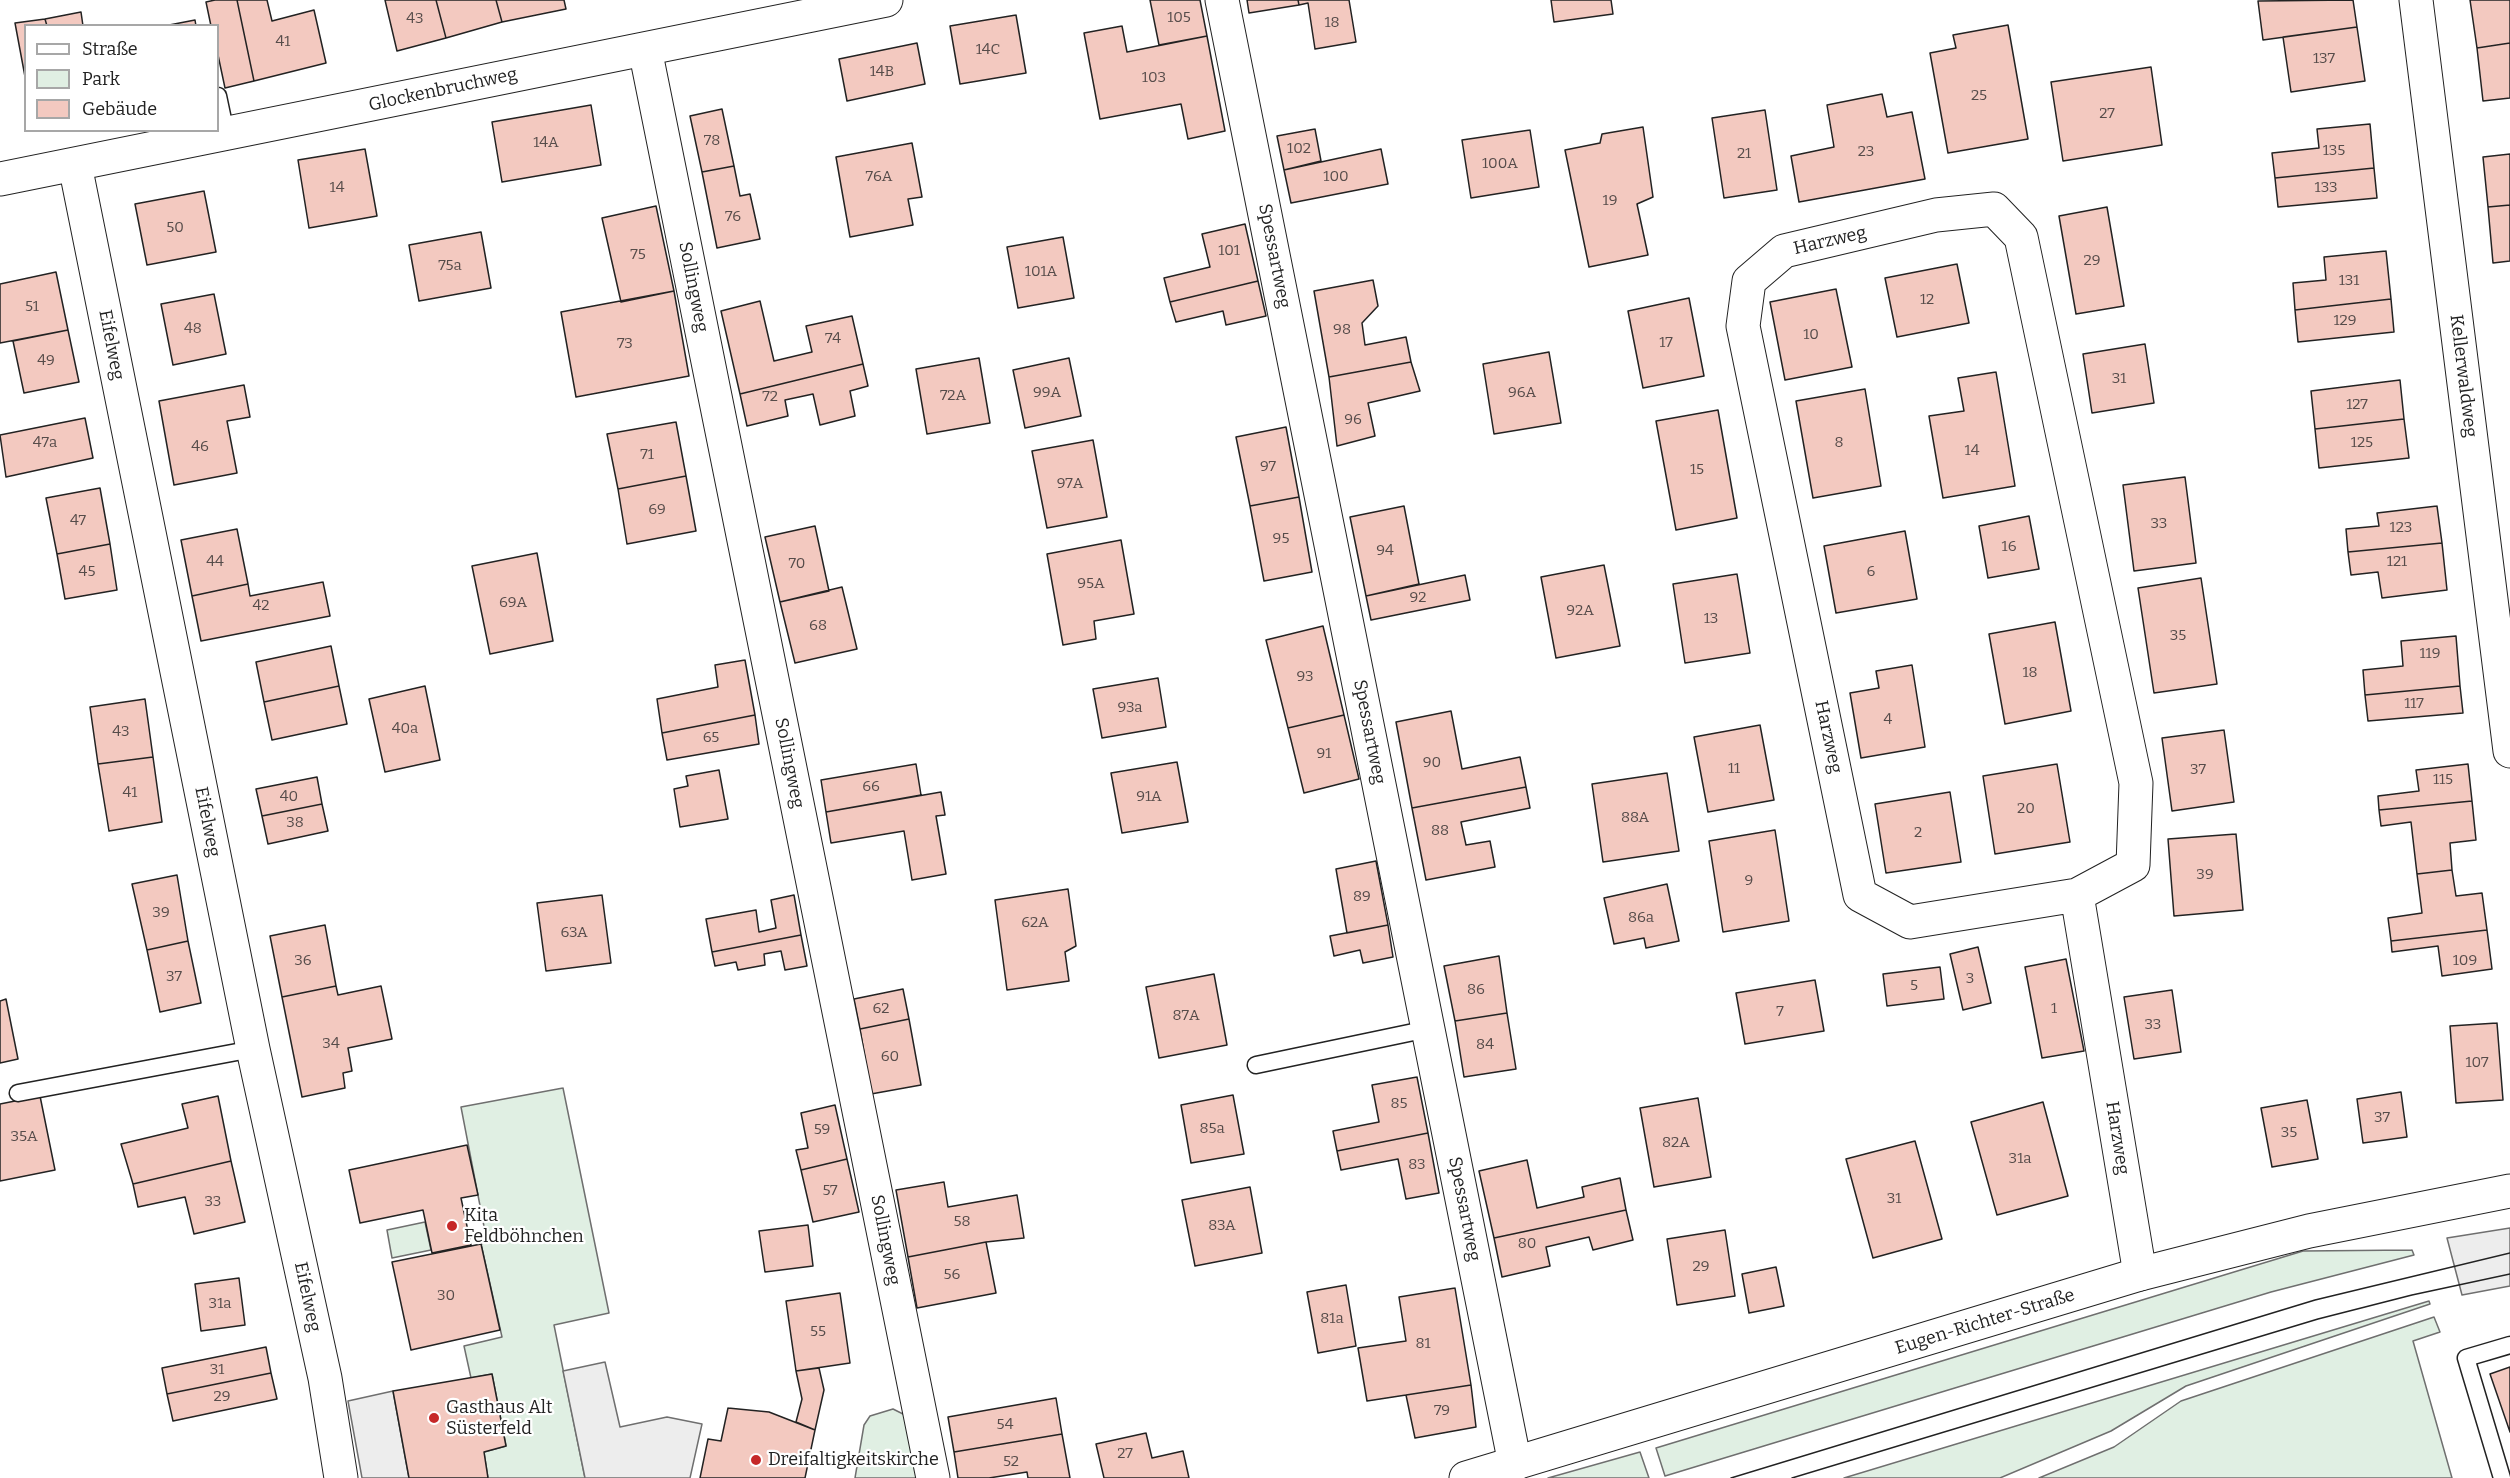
<!DOCTYPE html>
<html>
<head>
<meta charset="utf-8">
<style>
  body { margin:0 }
  #map { position:relative; width:2510px; height:1478px; overflow:hidden; background:#fff; font-family:Bitter,serif }
  canvas { display:block }
  .legend { position:absolute; left:24px; top:24px; width:195px; height:108px; box-sizing:border-box; background:#fff; border:2px solid #a7a7a7; margin:0; padding:8px 10px; list-style:none; font-size:18px; color:#222 }
  .legend li { display:flex; align-items:center; gap:12px; height:30px }
  .legend b { width:30px; border:2px solid #a7a7a7 }
</style>
</head>
<body>
<div id="map">
<canvas width="2510" height="1478"></canvas>
<ul class="legend">
<li><b style="height:8px;background:#fff"></b>Straße</li>
<li><b style="height:16px;background:#e0efe3"></b>Park</li>
<li><b style="height:16px;background:#f3c9c0"></b>Gebäude</li>
</ul>
</div>
<script>
const c = document.querySelector('canvas').getContext('2d');
c.lineJoin = 'round';
function fillPath(path, color) { c.fillStyle = color; c.fill(path, 'evenodd'); }
const shape = rows => new Path2D(rows.map(r => 'M' + r).join(''));
function strokePath(path, color, width, dash) { c.strokeStyle = color; c.lineWidth = width; c.lineCap = dash ? 'butt' : 'round'; c.setLineDash(dash || []); c.stroke(path); }
function drawText(font, color, halo, rows, align = 'center') {
  c.font = font + ' Bitter,serif'; c.lineWidth = 4.5; c.setLineDash([]); c.textBaseline = 'middle'; c.strokeStyle = halo; c.fillStyle = color; for (const [text, x, y, turn = 0] of rows) {
    c.save(); c.translate(x, y); c.rotate((+turn || 0) * Math.PI / 180); c.textAlign = isNaN(turn) ? turn : align; if (halo) c.strokeText(text, 0, 0); c.fillText(text, 0, 0); c.restore();
  }
}
const green = shape([
  [563,1088,609,1313,554,1325,585,1478,488,1478,484,1452,506,1446,492,1374,471,1378,464,1346,502,1337,481,1244,487,1242,461,1107,563,1088],
  [425,1222,431,1250,392,1258,387,1230,425,1222],
  [2412,1250,2414,1255,2271,1292,1665,1476,1656,1448,2303,1251,2412,1250],
  [2429,1301,2430,1304,2186,1386,2111,1431,2000,1478,1844,1478,2429,1301],
  [2434,1317,2440,1332,2413,1341,2452,1478,2039,1478,2114,1447,2181,1401,2434,1317],
  [893,1409,905,1415,917,1478,855,1478,864,1425,870,1416,893,1409],
  [1640,1452,1649,1478,1548,1478,1640,1452]
]);
const parking = shape([
  [2510,1228,2510,1286,2462,1295,2447,1238,2510,1228],
  [605,1362,620,1427,667,1417,702,1424,690,1478,585,1478,563,1371,605,1362],
  [393,1391,409,1478,362,1478,348,1401,393,1391]
]);
const building = shape([
  [215,0,237,0,254,81,225,88,218,55,218,26,211,26,206,2,215,0],
  [237,0,267,0,272,21,314,10,326,63,254,81,237,0],
  [385,0,436,0,446,38,397,51,385,0],
  [436,0,496,0,502,22,446,38,436,0],
  [496,0,564,0,566,9,502,22,496,0],
  [1150,0,1200,0,1207,36,1159,45,1150,0],
  [1247,0,1298,0,1299,5,1249,13,1247,0],
  [1298,0,1349,0,1356,42,1315,49,1308,3,1299,5,1298,0],
  [1551,0,1611,0,1613,14,1554,22,1551,0],
  [2353,0,2357,27,2263,40,2258,1,2353,0],
  [2470,0,2510,0,2510,43,2477,48,2470,0],
  [81,12,83,26,47,26,45,19,81,12],
  [1016,15,1026,73,960,84,950,26,1016,15],
  [45,19,47,26,26,26,26,82,15,23,45,19],
  [195,20,196,26,164,26,195,20],
  [2008,25,2028,139,1948,153,1930,53,1956,48,1953,35,2008,25],
  [1122,26,1127,52,1207,36,1225,131,1188,139,1181,104,1100,119,1084,33,1122,26],
  [2357,27,2365,81,2291,92,2283,37,2357,27],
  [917,43,925,84,847,101,839,59,917,43],
  [2510,43,2510,98,2483,101,2477,48,2510,43],
  [2151,67,2162,145,2063,161,2051,82,2151,67],
  [1882,94,1887,117,1912,112,1925,179,1799,202,1791,156,1834,147,1827,105,1882,94],
  [591,105,601,165,502,182,492,122,591,105],
  [722,109,734,166,702,172,690,116,722,109],
  [1765,110,1777,190,1724,198,1712,118,1765,110],
  [2370,124,2374,168,2275,178,2272,153,2319,148,2317,129,2370,124],
  [1643,127,1653,197,1637,204,1648,255,1589,267,1565,150,1600,143,1602,134,1643,127],
  [1315,129,1321,161,1284,170,1277,136,1315,129],
  [1530,130,1539,187,1471,198,1462,140,1530,130],
  [912,143,922,197,908,199,913,225,850,237,836,157,912,143],
  [365,149,377,216,309,228,298,160,365,149],
  [1381,149,1388,184,1291,203,1284,170,1381,149],
  [2510,154,2510,205,2488,207,2483,157,2510,154],
  [734,166,740,196,750,194,760,239,717,248,702,172,734,166],
  [2374,168,2377,198,2278,207,2275,178,2374,168],
  [204,191,216,252,147,265,135,204,204,191],
  [2510,205,2510,261,2493,263,2488,207,2510,205],
  [656,206,674,291,621,302,602,218,656,206],
  [2107,207,2124,306,2076,314,2059,216,2107,207],
  [1245,224,1258,281,1170,302,1164,278,1210,267,1202,234,1245,224],
  [481,232,491,288,419,301,409,245,481,232],
  [1063,237,1074,298,1018,308,1007,247,1063,237],
  [2386,251,2391,299,2295,310,2293,283,2326,280,2324,257,2386,251],
  [1957,264,1969,323,1897,337,1885,278,1957,264],
  [56,272,68,330,0,343,0,284,56,272],
  [1373,280,1378,306,1362,323,1365,345,1406,337,1411,362,1329,377,1314,291,1373,280],
  [1258,281,1266,316,1226,325,1223,311,1176,322,1170,302,1258,281],
  [1836,289,1852,367,1785,380,1770,302,1836,289],
  [674,291,689,376,576,397,561,312,674,291],
  [214,294,226,354,173,365,161,304,214,294],
  [1689,298,1704,376,1643,388,1628,311,1689,298],
  [2391,299,2394,332,2298,342,2295,310,2391,299],
  [760,301,774,361,812,352,806,326,852,316,863,364,740,394,721,311,760,301],
  [68,330,79,382,24,393,13,341,68,330],
  [2145,344,2154,403,2092,413,2083,354,2145,344],
  [1549,352,1561,423,1494,434,1483,364,1549,352],
  [979,358,990,423,927,434,916,369,979,358],
  [1069,358,1081,416,1025,428,1013,370,1069,358],
  [1411,362,1420,391,1368,403,1375,436,1337,446,1329,377,1411,362],
  [863,364,868,386,850,391,855,416,820,425,813,394,785,400,788,416,747,426,740,394,863,364],
  [1996,372,2015,486,1943,498,1929,416,1964,411,1958,378,1996,372],
  [2400,380,2404,419,2315,429,2311,391,2400,380],
  [244,385,250,417,227,421,237,473,174,485,159,401,244,385],
  [1865,389,1881,486,1813,498,1796,401,1865,389],
  [1718,410,1737,518,1676,530,1656,421,1718,410],
  [85,418,93,458,6,477,0,435,85,418],
  [2404,419,2409,458,2319,468,2315,429,2404,419],
  [676,422,686,476,618,489,607,434,676,422],
  [1286,427,1299,497,1250,506,1236,437,1286,427],
  [1093,440,1107,517,1047,528,1032,451,1093,440],
  [686,476,696,531,627,544,618,489,686,476],
  [2185,477,2196,563,2134,571,2123,485,2185,477],
  [100,488,110,544,57,554,46,498,100,488],
  [1299,497,1312,572,1264,581,1250,506,1299,497],
  [1404,506,1419,584,1366,596,1350,517,1404,506],
  [2437,506,2442,543,2348,552,2346,529,2379,526,2377,513,2437,506],
  [2029,516,2039,569,1988,578,1979,526,2029,516],
  [815,526,829,591,780,602,765,537,815,526],
  [237,529,248,584,192,596,181,540,237,529],
  [1905,531,1917,599,1836,613,1824,546,1905,531],
  [1121,540,1134,614,1094,621,1096,639,1063,645,1047,554,1121,540],
  [2442,543,2447,590,2382,598,2378,572,2351,575,2348,552,2442,543],
  [110,544,117,590,65,599,57,554,110,544],
  [537,553,553,641,490,654,472,566,537,553],
  [1604,565,1620,646,1556,658,1541,577,1604,565],
  [1737,574,1750,653,1685,663,1673,584,1737,574],
  [1465,575,1470,600,1371,620,1366,596,1465,575],
  [2201,578,2217,684,2154,693,2138,588,2201,578],
  [323,582,330,616,201,641,192,596,248,584,250,596,323,582],
  [842,587,857,649,795,663,780,602,842,587],
  [2055,622,2071,711,2005,724,1989,634,2055,622],
  [1323,626,1344,715,1288,728,1266,640,1323,626],
  [2456,636,2460,686,2365,695,2363,670,2403,666,2401,641,2456,636],
  [331,646,339,686,264,702,256,662,331,646],
  [745,660,755,715,662,733,657,699,718,687,715,665,745,660],
  [1912,665,1925,747,1861,758,1850,693,1879,688,1876,671,1912,665],
  [1158,678,1166,727,1102,738,1093,689,1158,678],
  [339,686,347,724,272,740,264,702,339,686],
  [425,686,440,760,385,772,369,699,425,686],
  [2460,686,2463,713,2368,721,2365,695,2460,686],
  [145,699,153,757,98,764,90,707,145,699],
  [1451,711,1462,769,1520,757,1526,787,1412,808,1396,722,1451,711],
  [755,715,759,744,667,760,662,733,755,715],
  [1344,715,1359,779,1304,793,1288,728,1344,715],
  [1760,725,1774,800,1708,812,1694,737,1760,725],
  [2224,730,2234,802,2172,811,2162,738,2224,730],
  [153,757,162,822,109,831,98,764,153,757],
  [1177,762,1188,822,1122,833,1111,773,1177,762],
  [916,764,921,795,826,812,821,780,916,764],
  [2057,764,2070,842,1995,854,1983,776,2057,764],
  [2468,764,2472,801,2379,810,2378,796,2419,791,2416,770,2468,764],
  [719,770,728,819,680,827,674,789,688,786,686,776,719,770],
  [1667,773,1679,851,1603,862,1592,784,1667,773],
  [317,777,322,804,262,816,256,789,317,777],
  [1526,787,1530,808,1461,822,1466,845,1490,841,1495,867,1426,880,1412,808,1526,787],
  [941,792,945,815,936,816,946,874,912,880,904,831,831,843,826,812,941,792],
  [1950,792,1961,862,1886,873,1875,804,1950,792],
  [2472,801,2476,840,2450,843,2452,870,2417,874,2411,822,2381,826,2379,810,2472,801],
  [322,804,328,831,268,844,262,816,322,804],
  [1775,830,1789,921,1723,932,1709,841,1775,830],
  [2236,834,2243,910,2174,916,2168,839,2236,834],
  [1376,861,1388,925,1347,933,1336,869,1376,861],
  [2452,870,2456,896,2482,893,2487,930,2391,941,2388,918,2422,913,2417,874,2452,870],
  [177,875,188,941,147,950,132,884,177,875],
  [1667,884,1679,941,1646,948,1644,938,1614,944,1604,898,1667,884],
  [1068,889,1076,946,1065,952,1069,981,1007,990,995,900,1068,889],
  [602,895,611,963,546,971,537,903,602,895],
  [794,895,801,935,712,952,706,919,756,910,759,932,776,928,771,900,794,895],
  [325,925,336,986,282,997,270,936,325,925],
  [1388,925,1393,957,1363,963,1360,950,1334,956,1330,936,1388,925],
  [2487,930,2492,969,2442,976,2438,946,2392,952,2391,941,2487,930],
  [801,935,807,966,785,970,781,951,764,954,765,965,738,970,736,962,715,966,712,952,801,935],
  [188,941,201,1003,160,1012,147,950,188,941],
  [1978,947,1991,1003,1963,1010,1950,954,1978,947],
  [1499,956,1507,1013,1455,1021,1444,966,1499,956],
  [2066,959,2084,1051,2042,1058,2025,967,2066,959],
  [1940,967,1944,999,1887,1006,1883,974,1940,967],
  [1214,974,1227,1045,1159,1058,1146,987,1214,974],
  [1815,980,1824,1031,1745,1044,1736,993,1815,980],
  [336,986,338,995,381,986,392,1039,348,1048,352,1071,343,1073,345,1088,302,1097,282,997,336,986],
  [903,989,909,1019,860,1029,854,999,903,989],
  [2172,990,2181,1052,2134,1059,2124,997,2172,990],
  [6,999,18,1059,0,1063,0,1001,6,999],
  [1507,1013,1516,1069,1464,1077,1455,1021,1507,1013],
  [909,1019,921,1085,871,1094,860,1029,909,1019],
  [2497,1023,2503,1100,2456,1103,2450,1026,2497,1023],
  [1417,1077,1428,1133,1337,1151,1333,1131,1379,1122,1372,1085,1417,1077],
  [2401,1092,2407,1137,2363,1143,2357,1099,2401,1092],
  [1233,1095,1244,1154,1191,1163,1181,1105,1233,1095],
  [40,1096,55,1170,0,1181,0,1104,40,1096],
  [218,1096,231,1161,133,1184,121,1144,188,1128,182,1104,218,1096],
  [1698,1098,1711,1177,1654,1187,1640,1108,1698,1098],
  [2307,1100,2318,1159,2272,1167,2261,1108,2307,1100],
  [2043,1102,2068,1196,1997,1215,1971,1122,2043,1102],
  [835,1105,847,1159,801,1170,796,1150,808,1148,801,1113,835,1105],
  [1428,1133,1439,1193,1406,1199,1398,1159,1341,1170,1337,1151,1428,1133],
  [1915,1141,1942,1239,1873,1258,1846,1159,1915,1141],
  [467,1145,478,1195,461,1198,471,1245,432,1253,423,1210,360,1223,349,1170,467,1145],
  [847,1159,859,1212,813,1222,801,1170,847,1159],
  [1527,1160,1537,1208,1584,1197,1582,1187,1620,1178,1626,1210,1494,1238,1479,1171,1527,1160],
  [231,1161,245,1222,194,1234,185,1197,138,1207,133,1184,231,1161],
  [944,1182,948,1207,1017,1195,1024,1238,986,1242,908,1257,896,1190,944,1182],
  [1250,1187,1262,1253,1195,1266,1182,1200,1250,1187],
  [1626,1210,1633,1240,1593,1250,1589,1237,1546,1247,1550,1266,1502,1277,1494,1238,1626,1210],
  [808,1225,813,1266,765,1272,759,1231,808,1225],
  [1725,1230,1735,1296,1677,1305,1667,1239,1725,1230],
  [986,1242,996,1293,917,1308,908,1257,986,1242],
  [481,1244,500,1330,411,1350,392,1262,481,1244],
  [1776,1267,1784,1306,1749,1313,1742,1274,1776,1267],
  [239,1278,245,1325,201,1331,195,1284,239,1278],
  [1346,1285,1356,1346,1318,1353,1307,1292,1346,1285],
  [1455,1288,1471,1385,1367,1401,1358,1348,1406,1341,1399,1297,1455,1288],
  [840,1293,850,1363,796,1371,786,1301,840,1293],
  [266,1347,271,1373,167,1394,162,1368,266,1347],
  [2510,1367,2510,1432,2490,1374,2510,1367],
  [819,1368,824,1390,815,1430,796,1422,802,1399,796,1371,819,1368],
  [271,1373,277,1399,173,1421,167,1394,271,1373],
  [492,1374,506,1446,484,1452,488,1478,409,1478,393,1391,492,1374],
  [1471,1385,1476,1427,1415,1438,1406,1395,1471,1385],
  [1056,1398,1062,1434,954,1452,948,1417,1056,1398],
  [728,1408,769,1412,815,1430,805,1478,700,1478,708,1439,721,1441,728,1408],
  [1146,1433,1152,1458,1183,1451,1189,1478,1104,1478,1096,1444,1146,1433],
  [1062,1434,1070,1478,1028,1478,1027,1472,989,1478,958,1478,954,1452,1062,1434]
]);
const lane = shape([
  [218,96,226,134],
  [1256,1065,1428,1029],
  [18,1093,253,1049],
  [2502,1478,2466,1358,2510,1345]
]);
const street = shape([
  [1222,0,1515,1464],
  [2416,0,2510,751],
  [645,49,933,1478],
  [75,165,253,1049,325,1378,341,1478],
  [0,179,886,0],
  [2077,895,1910,922,1860,895,1743,326,1749,281,1784,251,1936,215,1994,209,2021,237,2136,783,2133,865,2077,895,2140,1274]
]);
const secondary = shape([
  [1466,1478,2140,1274,2309,1231,2510,1191]
]);
const tram = shape([
  [1731,1478,2315,1300,2510,1253],
  [1792,1478,2318,1319,2412,1295,2510,1274]
]);
const markers = [
  [452,1226,6,"#c62828"],
  [434,1418,6,"#c62828"],
  [756,1460,6,"#c62828"]
];
const numberNames = [
  ["105",1179,18],
  ["43",415,19],
  ["18",1332,23],
  ["41",283,42],
  ["14C",988,50],
  ["137",2324,59],
  ["14B",882,72],
  ["103",1154,78],
  ["25",1979,96],
  ["27",2107,114],
  ["78",712,141],
  ["14A",546,143],
  ["102",1299,149],
  ["135",2334,151],
  ["23",1866,152],
  ["21",1744,154],
  ["100A",1500,164],
  ["76A",879,177],
  ["100",1336,177],
  ["14",337,188],
  ["133",2326,188],
  ["19",1610,201],
  ["76",733,217],
  ["50",175,228],
  ["101",1229,251],
  ["75",638,255],
  ["29",2092,261],
  ["75a",450,266],
  ["101A",1041,272],
  ["131",2349,281],
  ["12",1927,300],
  ["51",32,307],
  ["129",2345,321],
  ["48",193,329],
  ["98",1342,330],
  ["10",1811,335],
  ["74",833,339],
  ["17",1666,343],
  ["73",625,344],
  ["49",46,361],
  ["31",2119,379],
  ["99A",1047,393],
  ["96A",1522,393],
  ["72A",953,396],
  ["72",770,397],
  ["127",2357,405],
  ["96",1353,420],
  ["47a",45,443],
  ["8",1839,443],
  ["125",2362,443],
  ["46",200,447],
  ["14",1972,451],
  ["71",647,455],
  ["97",1268,467],
  ["15",1697,470],
  ["97A",1070,484],
  ["69",657,510],
  ["47",78,521],
  ["33",2159,524],
  ["123",2401,528],
  ["95",1281,539],
  ["16",2009,547],
  ["94",1385,551],
  ["44",215,562],
  ["121",2397,562],
  ["70",797,564],
  ["45",87,572],
  ["6",1871,572],
  ["95A",1091,584],
  ["92",1418,598],
  ["69A",513,603],
  ["42",261,606],
  ["92A",1580,611],
  ["13",1711,619],
  ["68",818,626],
  ["35",2178,636],
  ["119",2430,654],
  ["18",2030,673],
  ["93",1305,677],
  ["117",2414,704],
  ["93a",1130,708],
  ["4",1888,720],
  ["40a",405,729],
  ["43",121,732],
  ["65",711,738],
  ["91",1324,754],
  ["90",1432,763],
  ["11",1734,769],
  ["37",2198,770],
  ["115",2443,780],
  ["66",871,787],
  ["41",130,793],
  ["40",289,797],
  ["91A",1149,797],
  ["20",2026,809],
  ["88A",1635,818],
  ["38",295,823],
  ["88",1440,831],
  ["2",1918,833],
  ["39",2205,875],
  ["9",1749,881],
  ["89",1362,897],
  ["39",161,913],
  ["86a",1641,918],
  ["62A",1035,923],
  ["63A",574,933],
  ["36",303,961],
  ["109",2465,961],
  ["37",174,977],
  ["3",1970,979],
  ["5",1914,986],
  ["86",1476,990],
  ["62",881,1009],
  ["1",2054,1009],
  ["7",1780,1012],
  ["87A",1186,1016],
  ["33",2153,1025],
  ["34",331,1044],
  ["84",1485,1045],
  ["60",890,1057],
  ["107",2477,1063],
  ["85",1399,1104],
  ["37",2382,1118],
  ["85a",1212,1129],
  ["59",822,1130],
  ["35",2289,1133],
  ["35A",24,1137],
  ["82A",1676,1143],
  ["31a",2020,1159],
  ["83",1417,1165],
  ["57",830,1191],
  ["31",1894,1199],
  ["33",213,1202],
  ["58",962,1222],
  ["83A",1222,1226],
  ["80",1527,1244],
  ["29",1701,1267],
  ["56",952,1275],
  ["30",446,1296],
  ["31a",220,1304],
  ["81a",1332,1319],
  ["55",818,1332],
  ["81",1423,1344],
  ["31",217,1370],
  ["29",222,1397],
  ["79",1442,1411],
  ["54",1005,1425],
  ["27",1125,1454],
  ["52",1011,1462]
];
const streetNames = [
  ["Glockenbruchweg",443,90,-12],
  ["Harzweg",1830,241,-13],
  ["Spessartweg",1274,256,79],
  ["Sollingweg",693,287,79],
  ["Eifelweg",111,345,79],
  ["Kellerwaldweg",2463,376,83],
  ["Spessartweg",1369,732,79],
  ["Harzweg",1828,737,78],
  ["Sollingweg",789,763,79],
  ["Eifelweg",207,822,79],
  ["Harzweg",2117,1138,81],
  ["Spessartweg",1464,1209,79],
  ["Sollingweg",885,1240,79],
  ["Eifelweg",307,1297,78],
  ["Eugen-Richter-Straße",1985,1322,-17]
];
const poiNames = [
  ["Kita",464,1216],
  ["Feldböhnchen",464,1237],
  ["Gasthaus Alt",446,1408],
  ["Süsterfeld",446,1429],
  ["Dreifaltigkeitskirche",768,1460]
];
fillPath(green, '#e0efe3');
strokePath(green, '#6f6f6f', 1.5);
fillPath(parking, '#ededed');
strokePath(parking, '#6f6f6f', 1.5);
fillPath(building, '#f3c9c0');
strokePath(building, '#222', 1.5);
strokePath(lane, '#222', 19);
strokePath(street, '#222', 35);
strokePath(secondary, '#222', 35);
strokePath(lane, '#fff', 16);
strokePath(street, '#fff', 33);
strokePath(secondary, '#fff', 33);
strokePath(tram, '#222', 1.5);
for (const [x, y, r, color] of markers) { const dot = new Path2D(); dot.arc(x, y, r, 0, 2 * Math.PI); c.fillStyle = color; c.fill(dot); strokePath(dot, '#fff', 2); }
drawText('15px', '#564c4a', null, numberNames);
drawText('18px', '#222', '#fff', streetNames);
drawText('18px', '#222', '#fff', poiNames, 'left');
</script>
</body>
</html>
